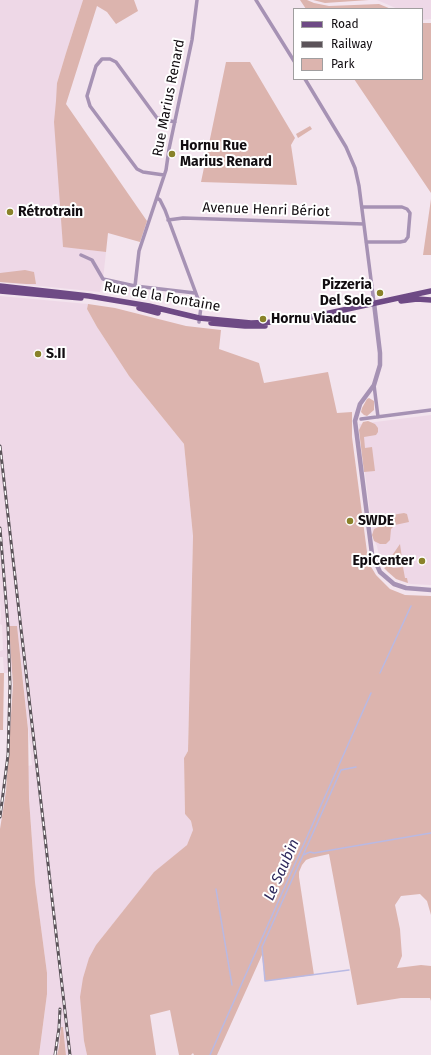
<!DOCTYPE html>
<html>
<head>
<meta charset="utf-8">
<style>
  body { margin:0 }
  #map { position:relative; width:431px; height:1055px; overflow:hidden; background:#f3e4ee; font-family:"Fira Sans",sans-serif }
  canvas { display:block }
  .legend { position:absolute; left:293px; top:8px; width:130px; height:72px; box-sizing:border-box; background:#fff; border:1px solid #a09e9f; margin:0; padding:5px 7px; list-style:none; font-size:12px; color:#110c10 }
  .legend li { display:flex; align-items:center; gap:8px; height:20px }
  .legend b { width:20px; border:1px solid #a09e9f }
</style>
</head>
<body>
<div id="map">
<canvas width="431" height="1055"></canvas>
<ul class="legend">
<li><b style="height:5px;background:#6e4a85"></b>Road</li>
<li><b style="height:5px;background:#5b5359"></b>Railway</li>
<li><b style="height:11px;background:#dcb4ae"></b>Park</li>
</ul>
</div>
<script>
const c = document.querySelector('canvas').getContext('2d');
c.lineJoin = 'round';
function fillPath(path, color) { c.fillStyle = color; c.fill(path, 'evenodd'); }
const shape = rows => new Path2D(rows.map(r => 'M' + r).join(''));
function strokePath(path, color, width, dash) { c.strokeStyle = color; c.lineWidth = width; c.lineCap = dash ? 'butt' : 'round'; c.setLineDash(dash || []); c.stroke(path); }
function drawText(font, color, halo, rows, align = 'center') {
  c.font = font + ' "Fira Sans",sans-serif'; c.lineWidth = 4; c.setLineDash([]); c.textBaseline = 'middle'; c.strokeStyle = halo; c.fillStyle = color; for (const [text, x, y, turn = 0] of rows) {
    c.save(); c.translate(x, y); c.rotate((+turn || 0) * Math.PI / 180); c.textAlign = isNaN(turn) ? turn : align; if (halo) c.strokeText(text, 0, 0); c.fillText(text, 0, 0); c.restore();
  }
}
const built = shape([
  [0,0,83,0,66,53,57,83,63,246,106,252,103,279,100,292,0,282],
  [377,0,431,0,431,19,422,20,422,9,398,9],
  [0,296,88,304,87,309,97,327,129,376,184,444,193,536,188,751,184,758,185,814,191,821,193,830,187,845,154,873,96,945,84,1041,87,1055,66,1055,63,1027,61,1028,59,1047,57,1055,39,1055,47,994,47,973,35,882,29,799,28,766,32,765,23,678,12,673,4,673,3,657,0,657,0,651,3,650,2,625,0,624,1,616,0,599],
  [431,415,431,585,411,584,400,581,388,572,380,560,377,546,373,538,359,424]
]);
const green = shape([
  [83,0,134,0,138,11,116,24,107,12,97,6,66,104,147,221,140,242,108,233,106,252,63,247,54,122,56,101,57,83,66,53],
  [300,0,307,0,314,3,329,6,379,4,391,9,306,9],
  [313,0,369,0,325,3],
  [422,23,431,23,431,193,354,79,422,79],
  [226,62,250,62,295,138,291,145,297,185,201,182],
  [310,126,312,129,298,138,296,134],
  [431,199,431,255,423,255],
  [25,270,34,272,36,284,26,284,0,282,0,273],
  [88,304,115,308,186,326,221,330,219,349,259,363,264,383,328,372,337,413,352,412,352,437,367,552,370,565,376,575,390,589,405,595,431,596,431,915,427,901,420,894,401,896,395,905,400,929,402,956,397,968,421,965,431,966,431,1001,430,998,401,998,357,1005,329,854,311,858,306,860,302,865,299,872,299,877,314,975,265,981,262,955,217,1055,194,1055,193,1053,191,1055,179,1055,170,1010,150,1015,156,1055,87,1055,84,1041,80,997,83,978,89,958,96,945,154,872,187,845,193,830,191,821,185,814,184,758,188,751,193,536,184,444,129,376,97,327,87,309],
  [369,398,374,401,374,410,367,416,364,415,361,412,362,408,367,399],
  [368,421,375,424,378,428,378,432,376,435,364,437,365,448,372,447,375,471,364,472,359,430,363,422],
  [404,513,407,514,409,522,395,525,391,529,390,540,386,544,380,544,374,541,372,535,374,529,387,523,392,515],
  [400,544,402,558,389,559,391,557],
  [389,564,393,568,403,567,405,578,407,578,408,583,396,579,388,572,384,568,386,567,385,565],
  [9,626,17,626,28,729,29,799,35,882,47,973,47,994,39,1055,0,1055,0,829,6,791,13,685],
  [0,673,4,673,3,730,0,730],
  [61,1027,63,1027,66,1055,57,1055,59,1047]
]);
const stream = shape([
  [380,673,411,606],
  [303,855,310,852,314,853,431,833],
  [216,889,232,985],
  [349,970,265,981,262,947,341,770,356,767],
  [210,1055,371,693]
]);
const minor = shape([
  [256,0,294,61],
  [305,79,346,147,355,168,359,186,374,303],
  [164,175,143,172,137,169,90,106,87,96,96,66,102,59,110,59,116,62,157,118,175,122],
  [157,198,160,200,165,210,201,307,199,322],
  [362,207,402,207,407,209,410,213,408,237,405,241,400,242,366,242],
  [168,220,183,218,364,224],
  [81,255,92,260,103,279,135,286,195,293],
  [135,286,139,251,166,170,169,149,192,40,197,0],
  [374,385,378,417],
  [361,419,431,410]
]);
const tertiary = shape([
  [374,303,380,353,380,365,374,385,360,404,355,421,372,554,380,572,394,584,406,588,431,590]
]);
const primary = shape([
  [0,286,89,296,149,306,199,318,251,323,275,322,311,317,431,291],
  [0,291,81,298],
  [401,301,417,299,431,300],
  [139,308,158,313],
  [211,323,245,326,265,326]
]);
const rail = shape([
  [0,446,70,1055],
  [0,528,8,626,10,685,8,755,0,817],
  [55,1055,59,1028,60,1009]
]);
const markers = [
  [172,154,4,"#89822a"],
  [10,212,4,"#89822a"],
  [380,293,4,"#89822a"],
  [263,319,4,"#89822a"],
  [38,354,4,"#89822a"],
  [350,521,4,"#89822a"],
  [422,561,4,"#89822a"]
];
const streetNames = [
  ["Rue Marius Renard",169,98,-79],
  ["Avenue Henri Bériot",266,210,2],
  ["Rue de la Fontaine",162,297,10]
];
const poiNames = [
  ["Hornu Rue",180,146],
  ["Marius Renard",180,162],
  ["Rétrotrain",18,212],
  ["Pizzeria",372,285,"right"],
  ["Del Sole",372,301,"right"],
  ["Hornu Viaduc",271,319],
  ["S.II",46,354],
  ["SWDE",358,521],
  ["EpiCenter",414,561,"right"]
];
const waterNames = [
  ["Le Saubin",282,870,-66]
];
fillPath(built, '#eed8e7');
fillPath(green, '#dcb4ae');
strokePath(stream, '#b9b9e3', 1.5);
strokePath(minor, '#a692b4', 3.5);
strokePath(tertiary, '#a692b4', 4.5);
strokePath(primary, '#6e4a85', 5.5);
strokePath(rail, '#5b5359', 3);
strokePath(rail, '#fff', 1.5, [4.5]);
for (const [x, y, r, color] of markers) { const dot = new Path2D(); dot.arc(x, y, r, 0, 2 * Math.PI); c.fillStyle = color; c.fill(dot); strokePath(dot, '#fff', 1.5); }
drawText('14px', '#110c10', '#fff', streetNames);
drawText('bold 14px', '#110c10', '#fff', poiNames, 'left');
drawText('italic 15px', '#2e285b', '#fff', waterNames);
</script>
</body>
</html>
